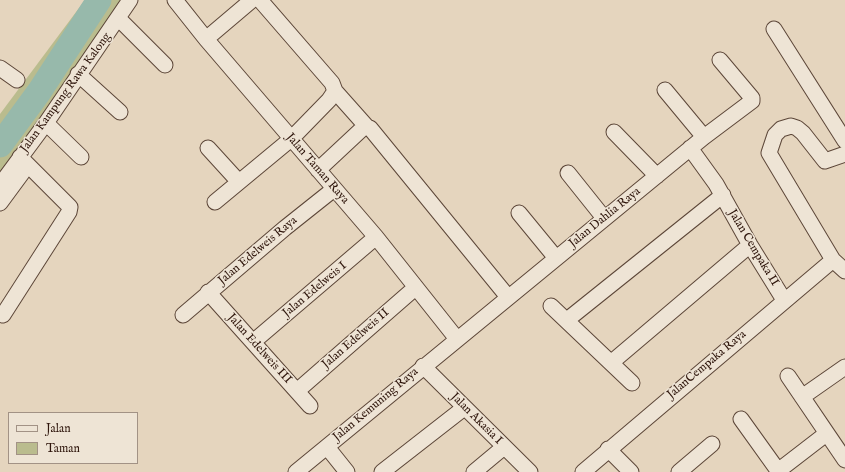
<!DOCTYPE html>
<html>
<head>
<meta charset="utf-8">
<style>
  body { margin:0 }
  #map { position:relative; width:845px; height:472px; overflow:hidden; background:#e5d5be; font-family:"IM FELL English",serif }
  canvas { display:block }
  .legend { position:absolute; left:8px; top:412px; width:130px; height:52px; box-sizing:border-box; background:#eee4d5; border:1px solid #a29285; margin:0; padding:5px 7px; list-style:none; font-size:12px; color:#2f160c }
  .legend li { display:flex; align-items:center; gap:8px; height:20px }
  .legend b { width:20px; border:1px solid #a29285 }
</style>
</head>
<body>
<div id="map">
<canvas width="845" height="472"></canvas>
<ul class="legend">
<li><b style="height:5px;background:#eee4d5"></b>Jalan</li>
<li><b style="height:11px;background:#babc8e"></b>Taman</li>
</ul>
</div>
<script>
const c = document.querySelector('canvas').getContext('2d');
c.lineJoin = 'round';
function fillPath(path, color) { c.fillStyle = color; c.fill(path, 'evenodd'); }
const shape = rows => new Path2D(rows.map(r => 'M' + r).join(''));
function strokePath(path, color, width, dash) { c.strokeStyle = color; c.lineWidth = width; c.lineCap = dash ? 'butt' : 'round'; c.setLineDash(dash || []); c.stroke(path); }
function drawText(font, color, halo, rows, align = 'center') {
  c.font = font + ' "IM FELL English",serif'; c.lineWidth = 3; c.setLineDash([]); c.textBaseline = 'middle'; c.strokeStyle = halo; c.fillStyle = color; for (const [text, x, y, turn = 0] of rows) {
    c.save(); c.translate(x, y); c.rotate((+turn || 0) * Math.PI / 180); c.textAlign = isNaN(turn) ? turn : align; if (halo) c.strokeText(text, 0, 0); c.fillText(text, 0, 0); c.restore();
  }
}
const green = shape([
  [85,0,130,0,0,185,0,114]
]);
const river = shape([
  [0,145,39,92,99,0]
]);
const street = shape([
  [175,0,206,39,376,237,457,339],
  [119,19,165,65],
  [774,29,845,141],
  [206,39,252,0],
  [0,68,17,80],
  [78,74,120,112],
  [665,90,704,137],
  [335,91,367,127,370,128,508,297],
  [46,123,81,157],
  [614,132,657,176],
  [208,148,239,182],
  [690,148,716,184,750,245,784,300],
  [845,154,825,161,803,133,797,128,791,126,781,129,775,135,769,153,833,260,845,271],
  [318,170,363,128,367,127],
  [568,173,604,218],
  [0,185,46,123,130,0],
  [215,202,291,139,329,100,335,91,332,83,260,0],
  [0,203,28,165],
  [519,213,556,258],
  [208,292,310,406],
  [551,306,632,383],
  [3,315,69,212,70,207,20,157],
  [183,315,285,228,334,189],
  [567,320,723,195],
  [253,342,376,237],
  [612,362,750,245],
  [423,366,530,472],
  [788,376,845,460],
  [297,391,415,288],
  [802,397,845,367],
  [741,419,779,472],
  [327,447,347,472],
  [608,449,631,472],
  [778,471,826,434],
  [296,472,704,137,752,101,752,98,720,60],
  [382,472,464,408],
  [474,472,504,447],
  [583,472,833,260],
  [679,472,712,444]
]);
const streetNames = [
  ["Jalan Kampung Rawa Kalong",66,93,-54],
  ["Jalan Taman Raya",317,169,49],
  ["Jalan Dahlia Raya",605,218,-39],
  ["Jalan Cempaka II",753,248,59],
  ["Jalan Edelweis Raya",258,251,-40],
  ["Jalan Edelweis I",315,290,-40],
  ["Jalan Edelweis II",356,339,-41],
  ["Jalan Edelweis III",259,349,48],
  ["JalanCempaka Raya",707,365,-40],
  ["Jalan Kemuning Raya",376,405,-40],
  ["Jalan Akasia I",476,419,45]
];
fillPath(green, '#babc8e');
strokePath(river, '#97b9ab', 25);
strokePath(street, '#5c4638', 17);
strokePath(street, '#eee4d5', 15);
drawText('12px', '#2f160c', '#eee4d5', streetNames);
</script>
</body>
</html>
